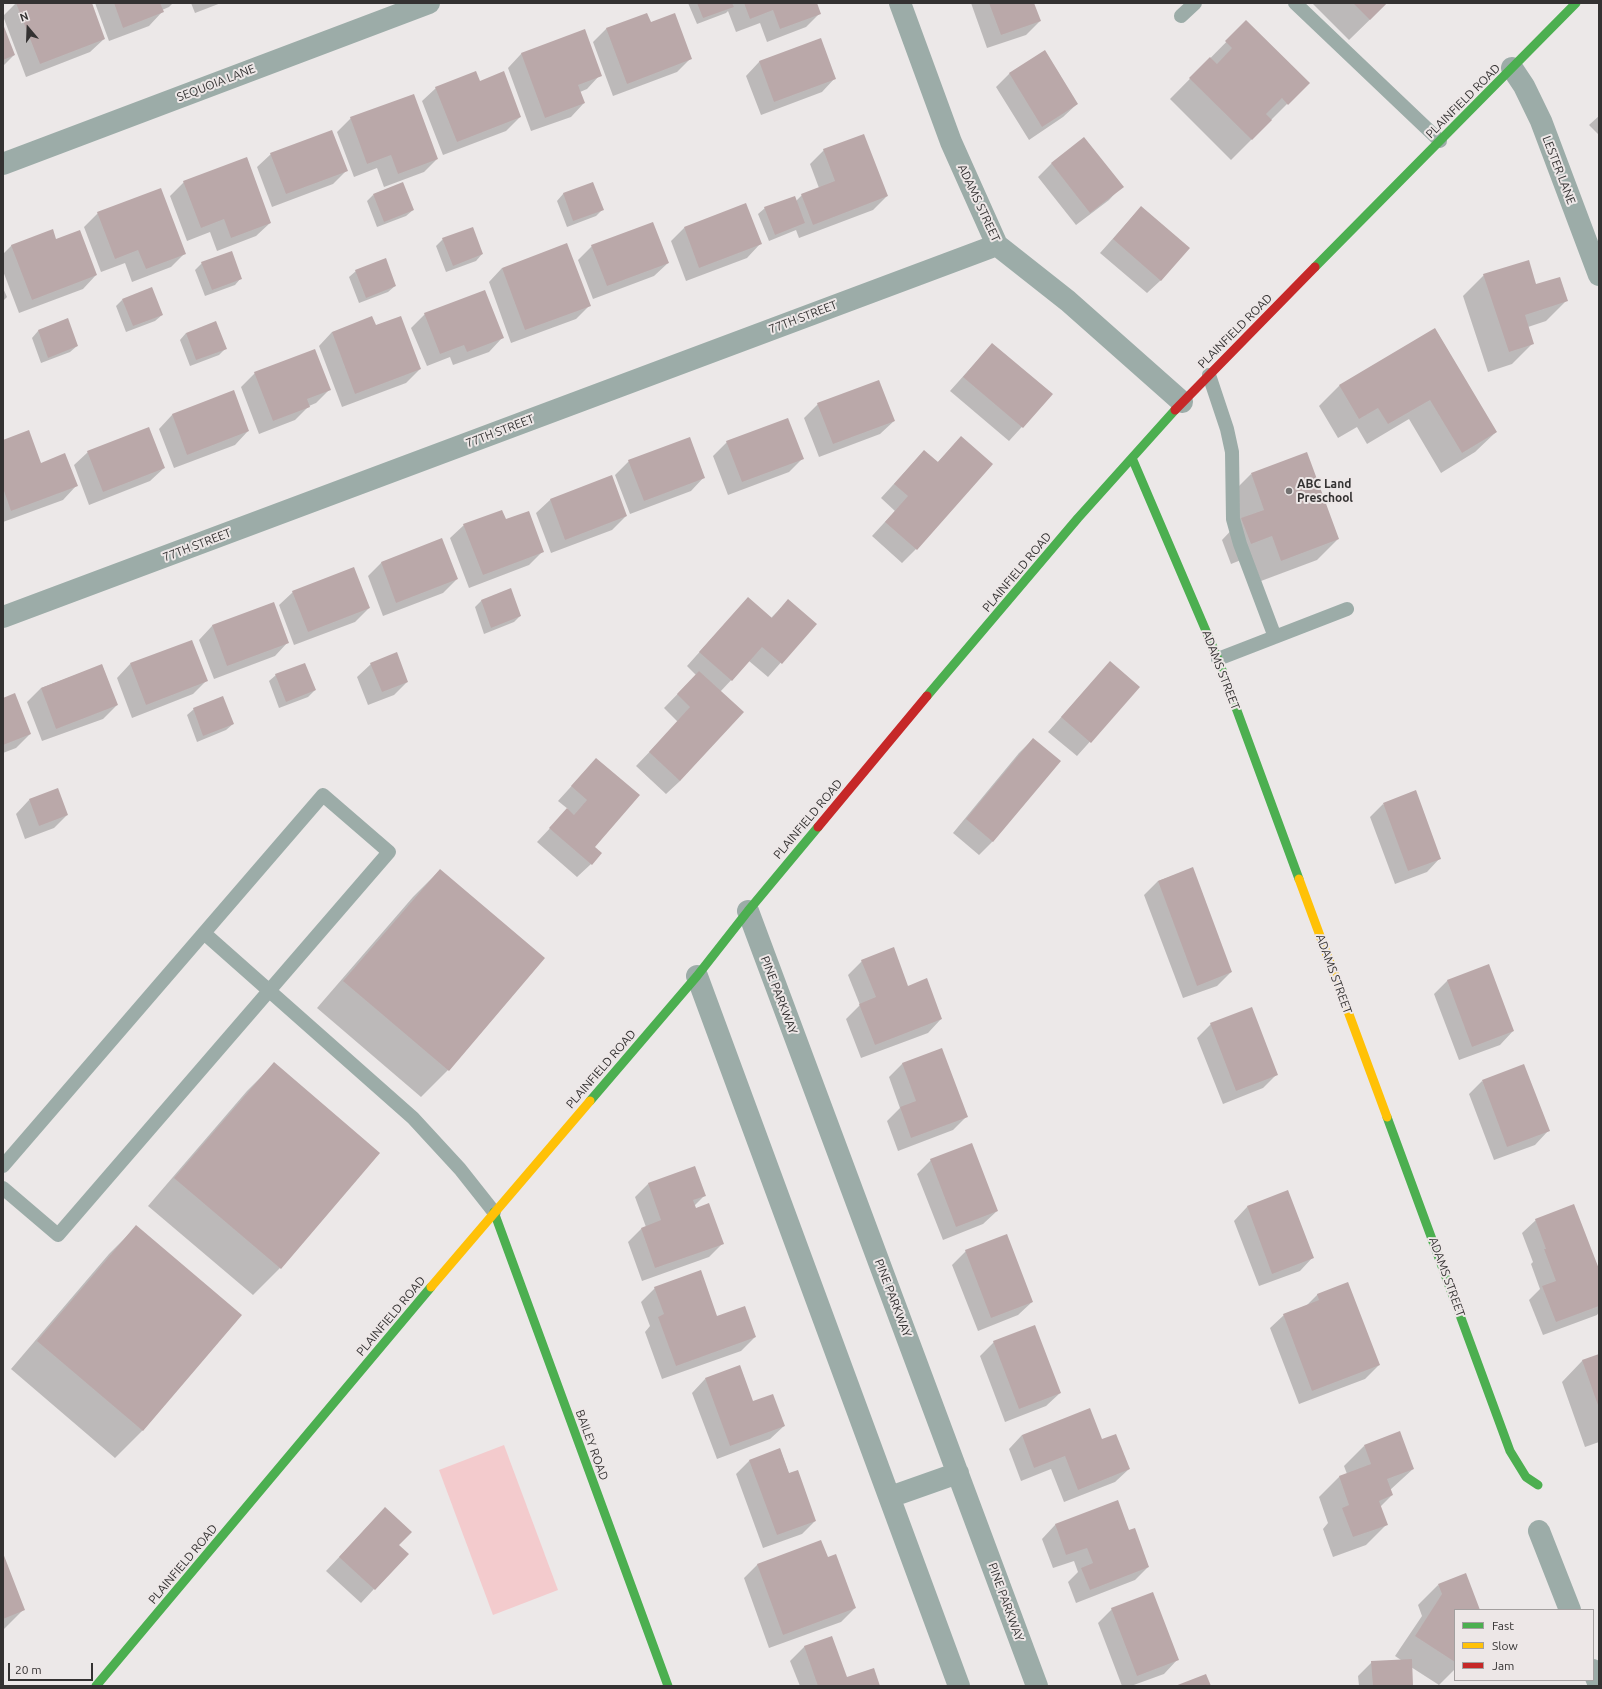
<!DOCTYPE html>
<html>
<head>
<meta charset="utf-8">
<style>
  body { margin:0 }
  #map { position:relative; width:1602px; height:1689px; overflow:hidden; background:#ece8e8; font-family:Ubuntu,sans-serif }
  canvas { display:block }
  .frame { position:absolute; inset:0; border:4px solid #343232; pointer-events:none }
  .legend { position:absolute; left:1454px; top:1609px; width:140px; height:72px; box-sizing:border-box; background:#ede7e7; border:1px solid #a39f9f; margin:0; padding:5px 7px; list-style:none; font-size:12px; color:#343232 }
  .legend li { display:flex; align-items:center; gap:8px; height:20px }
  .legend b { width:20px; border:1px solid #a39f9f }
  .north { position:absolute; left:8px; top:8px; width:40px; height:40px; -webkit-text-stroke:3px #ede7e7; paint-order:stroke; rotate:341deg; font-size:11px; font-weight:700; line-height:16px; text-align:center; color:#343232 }
  .north::after { content:''; display:block; margin:auto; width:14px; height:18px; background:#343232; clip-path:polygon(50% 0,100% 100%,50% 72%,0 100%) }
  .scale { position:absolute; left:8px; top:1663px; width:85px; height:18px; box-sizing:border-box; border:2px solid #343232; border-top:0; padding-left:5px; font-size:12px; line-height:14px; white-space:nowrap; color:#343232; -webkit-text-stroke:3px #ede7e7; paint-order:stroke }
</style>
</head>
<body>
<div id="map">
<canvas width="1602" height="1689"></canvas>
<div class="frame"></div>
<ul class="legend">
<li><b style="height:5px;background:#4caf50"></b>Fast</li>
<li><b style="height:5px;background:#ffc107"></b>Slow</li>
<li><b style="height:5px;background:#c62828"></b>Jam</li>
</ul>
<div class="north">N</div>
<div class="scale">20 m</div>
</div>
<script>
const c = document.querySelector('canvas').getContext('2d');
c.lineJoin = 'round';
function fillPath(path, color) { c.fillStyle = color; c.fill(path, 'evenodd'); }
const shape = rows => new Path2D(rows.map(r => 'M' + r).join(''));
function strokePath(path, color, width, dash) { c.strokeStyle = color; c.lineWidth = width; c.lineCap = dash ? 'butt' : 'round'; c.setLineDash(dash || []); c.stroke(path); }
function drawText(font, color, halo, rows, align = 'center') {
  c.font = font + ' Ubuntu,sans-serif'; c.lineWidth = 4; c.setLineDash([]); c.textBaseline = 'middle'; c.strokeStyle = halo; c.fillStyle = color; for (const [text, x, y, turn = 0] of rows) {
    c.save(); c.translate(x, y); c.rotate((+turn || 0) * Math.PI / 180); c.textAlign = isNaN(turn) ? turn : align; if (halo) c.strokeText(text, 0, 0); c.fillText(text, 0, 0); c.restore();
  }
}
const green = shape([
  [504,1445,558,1590,493,1615,439,1470]
]);
const shadow = shape([
  [16,3,91,3,104,39,90,52,26,77,3,16],
  [95,3,173,3,169,7,162,10,162,12,149,26,109,41],
  [191,3,221,3,195,13],
  [688,3,816,3,820,13,806,27,767,42,760,23,736,32,728,11,726,13,697,24],
  [971,3,1033,3,1040,21,1026,35,987,48],
  [1312,3,1387,3,1349,40],
  [647,14,650,24,691,58,677,72,613,96,593,42,606,29],
  [1246,22,1308,83,1231,160,1170,99],
  [3,26,14,55,3,66],
  [584,31,600,75,587,89,580,92,584,103,571,117,531,131,508,68,521,54],
  [820,39,835,78,822,92,761,115,746,76,759,62],
  [1044,52,1077,104,1063,117,1029,140,996,87,1009,74],
  [480,82,520,117,506,131,443,155,422,101,436,88],
  [1599,116,1599,135,1589,125],
  [351,118,437,159,424,172,384,187,377,168,354,177,337,132],
  [1084,138,1122,186,1109,200,1076,225,1038,177,1051,164],
  [824,150,887,196,873,210,799,238,796,230,769,241,758,214,765,208,796,201,802,195,819,188,810,164],
  [271,154,347,170,333,184,272,207,257,167],
  [184,182,270,223,256,236,217,251,210,232,187,241,170,196],
  [592,183,603,209,596,216,567,227,557,201,563,194],
  [373,195,413,210,406,216,377,227,367,201],
  [1141,207,1161,280,1147,293,1100,253],
  [98,213,184,254,171,267,132,282,125,263,101,272,84,227],
  [684,228,760,244,747,258,686,281,671,241],
  [443,239,482,254,476,261,446,272,436,246],
  [56,240,96,275,83,289,19,313,3,271,3,254,12,245],
  [592,246,668,263,654,276,593,299,578,260],
  [202,263,241,278,235,285,205,296,195,270],
  [502,268,590,305,576,319,511,343,489,282],
  [356,271,395,286,388,292,359,303,349,277],
  [1484,275,1536,285,1567,300,1546,321,1528,327,1533,343,1512,364,1488,372,1463,296],
  [3,288,7,297,3,301],
  [122,300,162,315,155,321,126,332,116,306],
  [425,314,502,338,489,352,453,365,450,357,427,366,411,328],
  [67,320,77,346,70,352,41,363,32,338,38,331],
  [375,327,420,369,406,383,342,407,319,346,332,332],
  [1435,329,1496,432,1475,452,1441,473,1409,419,1367,444,1357,427,1338,438,1319,406,1339,386],
  [186,333,225,349,219,355,190,366,180,340],
  [992,344,1051,395,1009,441,950,391],
  [255,373,329,390,316,403,309,406,295,420,259,434,241,387],
  [233,392,248,431,235,445,174,468,159,429,172,415],
  [818,404,894,421,880,434,819,457,804,418],
  [961,437,916,549,902,563,872,536,895,511,881,498,924,451,937,463],
  [3,441,40,464,76,486,63,500,3,522],
  [727,442,803,458,789,472,728,495,713,456],
  [88,452,164,468,150,481,89,505,74,465],
  [629,461,704,477,691,491,630,514,615,475],
  [1251,474,1338,539,1317,560,1261,581,1251,556,1231,564,1222,540,1240,521,1231,494],
  [611,477,626,516,612,530,551,553,536,513,550,500],
  [505,521,543,551,529,565,469,588,450,538,464,525],
  [442,540,457,579,443,593,383,616,368,576,381,563],
  [510,590,520,616,514,622,484,634,475,607,481,601],
  [293,592,369,608,355,622,294,645,279,605],
  [748,598,771,618,788,601,815,624,768,677,749,661,720,692,680,781,666,794,636,766,678,722,664,708,696,675,687,666],
  [273,603,288,642,275,656,214,679,199,640,212,626],
  [1110,662,1139,687,1077,756,1048,732],
  [130,664,206,681,193,694,132,718,117,678],
  [371,664,407,682,394,695,368,705,357,677],
  [102,665,117,705,103,719,42,741,27,702,41,688],
  [276,675,315,690,308,697,279,708,269,681],
  [3,699,30,734,16,748,3,753],
  [194,709,233,724,226,730,197,742,187,715],
  [1033,739,993,841,979,855,953,833,1019,753],
  [596,759,594,847,591,864,577,877,537,842,568,809,558,801],
  [29,800,67,815,54,828,25,839,16,814],
  [1383,804,1440,858,1427,872,1395,884,1370,817],
  [1192,869,1231,972,1217,986,1183,998,1144,895,1158,881],
  [440,870,544,958,448,1070,421,1097,317,1008,413,897],
  [862,961,908,987,941,1019,928,1033,861,1058,846,1019,860,1005,848,975],
  [1488,965,1513,1031,1500,1045,1459,1060,1434,994,1447,981],
  [1211,1024,1277,1074,1263,1088,1223,1104,1197,1038],
  [941,1049,966,1117,953,1130,898,1151,887,1121,900,1108,889,1077,902,1064],
  [274,1064,280,1268,253,1295,148,1206,247,1091],
  [1482,1081,1548,1131,1535,1145,1494,1160,1469,1094],
  [931,1160,997,1211,983,1224,943,1240,917,1174],
  [648,1184,705,1195,694,1206,695,1209,722,1244,709,1257,642,1281,628,1242,641,1229,646,1227,635,1197],
  [1288,1192,1313,1257,1300,1271,1259,1286,1234,1221,1247,1207],
  [1536,1220,1599,1272,1599,1312,1597,1315,1543,1335,1529,1300,1540,1289,1531,1264,1533,1262,1522,1233],
  [136,1227,240,1316,142,1431,115,1458,11,1369,109,1254],
  [966,1251,1032,1302,1018,1315,978,1331,952,1265],
  [655,1288,717,1317,755,1337,741,1351,662,1379,645,1332,650,1326,641,1302],
  [1318,1294,1379,1365,1365,1379,1299,1404,1270,1328,1284,1315,1306,1306],
  [994,1342,1060,1393,1046,1406,1005,1422,980,1356],
  [1599,1355,1599,1442,1585,1447,1562,1382,1582,1361],
  [705,1379,752,1402,784,1426,770,1439,717,1459,692,1393],
  [1022,1435,1101,1441,1129,1469,1115,1482,1064,1502,1051,1469,1021,1481,1009,1449],
  [1364,1446,1413,1469,1390,1490,1392,1495,1380,1507,1386,1525,1366,1545,1333,1557,1323,1529,1328,1523,1319,1497,1339,1477,1347,1474,1344,1466],
  [780,1449,789,1474,815,1521,802,1534,763,1548,736,1474,749,1461],
  [1117,1501,1129,1531,1148,1567,1135,1580,1076,1603,1068,1582,1078,1572,1074,1561,1053,1568,1042,1539,1055,1525],
  [372,1522,398,1545,374,1589,361,1603,326,1571],
  [3,1556,24,1609,3,1630],
  [827,1559,855,1608,841,1622,769,1648,744,1578,757,1565],
  [1438,1585,1479,1610,1455,1610,1455,1669,1439,1685,1411,1667,1412,1686,1359,1686,1358,1676,1372,1662,1401,1660,1395,1656,1422,1616,1418,1605],
  [1112,1609,1177,1660,1164,1674,1131,1686,1122,1686,1098,1623],
  [831,1637,846,1679,879,1686,800,1686,790,1661,804,1647]
]);
const building = shape([
  [16,3,92,3,105,39,40,64],
  [114,3,160,3,164,12,123,28],
  [697,3,732,3,734,7,703,18],
  [744,3,817,3,821,14,780,29,773,10,750,19],
  [989,3,1034,3,1041,21,1001,35],
  [1353,3,1387,3,1370,20],
  [647,13,651,22,675,13,692,59,627,84,606,28],
  [1246,20,1310,83,1288,105,1282,98,1266,114,1272,120,1252,140,1189,78,1210,57,1217,64,1232,48,1225,41],
  [3,24,15,55,3,60],
  [585,29,602,76,578,85,585,103,545,118,521,53],
  [821,38,836,79,774,102,759,61],
  [1045,50,1078,104,1042,127,1009,73],
  [476,71,480,81,504,71,521,117,457,142,435,87],
  [414,94,438,159,398,174,391,155,367,164,350,117],
  [332,130,348,171,286,194,270,153],
  [864,134,888,196,813,225,801,194,835,181,823,149],
  [1084,137,1124,187,1090,213,1051,163],
  [247,157,271,223,231,238,224,219,201,228,183,181],
  [403,182,414,210,384,222,373,194],
  [593,182,604,210,573,221,563,193],
  [161,188,186,254,146,269,138,250,115,259,97,212],
  [795,196,805,223,775,235,764,207],
  [746,203,762,244,699,268,684,227],
  [1141,206,1190,248,1161,281,1113,239],
  [653,222,669,263,607,286,591,245],
  [473,227,483,254,453,266,442,238],
  [53,229,56,239,80,230,97,275,32,300,11,245],
  [567,243,591,306,525,330,502,268],
  [232,251,242,279,212,290,201,262],
  [386,258,396,286,366,298,355,270],
  [1529,260,1536,284,1560,277,1568,301,1525,315,1534,344,1509,352,1483,274],
  [152,287,163,315,133,326,122,299],
  [485,290,504,338,467,352,464,345,440,354,424,313],
  [372,316,376,325,401,316,421,369,355,394,332,332],
  [68,318,78,346,48,358,38,330],
  [216,321,227,349,196,360,186,333],
  [1435,328,1497,432,1462,453,1430,400,1388,424,1378,408,1359,419,1339,385],
  [992,343,1053,394,1023,428,963,377],
  [315,349,331,390,307,399,310,407,273,421,254,372],
  [879,380,895,421,833,444,817,403],
  [234,390,249,431,187,455,172,414],
  [788,418,804,459,742,482,726,441],
  [149,427,165,468,103,492,87,451],
  [29,430,41,463,65,453,78,486,11,511,3,488,3,440],
  [961,436,993,464,917,550,885,522,908,496,894,484,924,450,938,462],
  [690,437,705,478,644,501,628,460],
  [1307,452,1339,539,1281,561,1272,536,1251,544,1241,518,1264,510,1251,473],
  [612,475,627,516,565,540,550,499],
  [502,510,506,519,529,511,544,552,483,575,463,524],
  [442,538,458,579,396,603,381,562],
  [354,567,370,608,308,632,292,591],
  [511,588,521,616,491,628,481,600],
  [748,597,772,618,788,599,817,624,782,664,762,647,732,681,699,652],
  [274,602,289,643,227,666,212,625],
  [192,640,208,681,146,705,130,663],
  [397,652,408,682,382,692,370,663],
  [1110,661,1140,687,1091,743,1061,717],
  [305,663,316,690,286,702,275,674],
  [102,664,118,705,56,729,41,688],
  [699,671,744,712,680,781,649,752,690,707,677,694],
  [15,693,31,734,3,745,3,698],
  [223,696,234,724,203,736,193,708],
  [1033,738,1061,761,993,842,966,819],
  [596,758,640,795,595,847,602,853,592,865,549,828,567,808,574,815,587,800,571,786],
  [58,788,68,815,39,826,29,799],
  [1416,790,1441,859,1408,871,1383,803],
  [1193,867,1232,972,1197,986,1158,881],
  [440,869,545,958,449,1071,343,981],
  [894,947,908,986,927,978,942,1019,875,1045,859,1004,876,997,861,960],
  [1489,964,1514,1031,1472,1047,1447,980],
  [1252,1007,1278,1075,1236,1091,1210,1023],
  [942,1048,968,1117,911,1138,900,1107,916,1101,902,1063],
  [274,1062,380,1153,281,1269,174,1178],
  [1524,1064,1550,1131,1507,1147,1482,1080],
  [972,1143,998,1211,956,1227,930,1159],
  [695,1166,706,1196,693,1200,696,1208,709,1203,724,1244,655,1268,641,1228,661,1220,648,1183],
  [1288,1190,1314,1258,1272,1274,1247,1206],
  [1574,1204,1599,1269,1599,1306,1556,1322,1542,1286,1556,1281,1544,1249,1546,1249,1535,1219],
  [136,1225,242,1315,143,1431,37,1341],
  [1007,1234,1033,1302,991,1318,965,1250],
  [701,1270,717,1316,745,1306,756,1337,676,1366,658,1317,664,1314,654,1287],
  [1348,1282,1380,1365,1312,1391,1283,1314,1319,1300,1317,1294],
  [1035,1325,1061,1393,1019,1409,993,1341],
  [1599,1354,1599,1408,1582,1360],
  [740,1365,753,1401,773,1394,785,1426,730,1446,705,1378],
  [1090,1408,1102,1439,1116,1434,1130,1469,1078,1490,1065,1456,1034,1468,1022,1435],
  [1400,1431,1414,1469,1387,1479,1393,1495,1379,1501,1388,1525,1353,1537,1342,1508,1349,1505,1339,1476,1371,1464,1364,1445],
  [780,1448,789,1473,798,1470,816,1521,777,1535,749,1460],
  [1118,1500,1129,1530,1135,1528,1149,1567,1090,1590,1081,1568,1093,1563,1087,1548,1066,1555,1055,1524],
  [385,1507,412,1532,399,1545,409,1554,375,1590,339,1557],
  [821,1540,828,1557,836,1554,856,1608,783,1635,757,1564],
  [3,1553,25,1610,3,1619],
  [1466,1573,1480,1610,1455,1610,1455,1662,1415,1636,1442,1594,1438,1584],
  [1153,1592,1179,1660,1137,1676,1111,1608],
  [832,1636,847,1677,874,1668,880,1686,818,1686,804,1646],
  [1412,1659,1413,1686,1373,1686,1371,1661],
  [1206,1674,1211,1686,1175,1686]
]);
const lane = shape([
  [1295,3,1440,141],
  [1181,16,1195,3],
  [1209,375,1227,429,1232,452,1233,519,1240,544,1275,637],
  [1218,659,1347,609],
  [204,933,413,1118,460,1169,494,1212],
  [3,1166,323,795,389,852,58,1235,3,1188]
]);
const street = shape([
  [900,3,951,142,997,245,1068,301,1182,402],
  [1512,68,1524,86,1541,121,1599,275],
  [3,164,429,3],
  [3,617,997,245],
  [748,911,1037,1686],
  [697,976,959,1686],
  [890,1497,958,1473],
  [1539,1531,1570,1610],
  [1593,1670,1599,1685]
]);
const fast = shape([
  [1315,267,1576,3],
  [1132,458,1218,659,1299,879],
  [927,696,1078,518,1175,410],
  [590,1101,697,976,748,911,818,827],
  [1387,1117,1510,1451,1526,1477,1538,1485],
  [494,1212,668,1686],
  [96,1686,431,1287]
]);
const slow = shape([
  [1299,879,1387,1117],
  [431,1287,590,1101]
]);
const jam = shape([
  [1175,410,1315,267],
  [818,827,927,696]
]);
const markers = [
  [1289,491,4,"#747272"]
];
const streetNames = [
  ["SEQUOIA LANE",216,83,-21],
  ["PLAINFIELD ROAD",1463,101,-45],
  ["LESTER LANE",1559,170,69],
  ["ADAMS STREET",979,203,65],
  ["77TH STREET",803,317,-21],
  ["PLAINFIELD ROAD",1235,331,-45],
  ["77TH STREET",500,431,-21],
  ["77TH STREET",197,545,-21],
  ["PLAINFIELD ROAD",1017,572,-50],
  ["ADAMS STREET",1221,670,69],
  ["PLAINFIELD ROAD",808,819,-50],
  ["ADAMS STREET",1334,974,70],
  ["PINE PARKWAY",779,995,69],
  ["PLAINFIELD ROAD",601,1069,-49],
  ["ADAMS STREET",1447,1277,70],
  ["PINE PARKWAY",893,1298,69],
  ["PLAINFIELD ROAD",391,1316,-50],
  ["BAILEY ROAD",592,1445,70],
  ["PLAINFIELD ROAD",183,1564,-50],
  ["PINE PARKWAY",1006,1602,70]
];
const poiNames = [
  ["ABC Land",1297,484],
  ["Preschool",1297,498]
];
fillPath(green, '#f3cbcd');
fillPath(shadow, '#0003');
fillPath(building, '#baa8a9');
strokePath(lane, '#9caca8', 14);
strokePath(street, '#9caca8', 22);
strokePath(fast, '#4caf50', 9);
strokePath(slow, '#ffc107', 9);
strokePath(jam, '#c62828', 9);
for (const [x, y, r, color] of markers) { const dot = new Path2D(); dot.arc(x, y, r, 0, 2 * Math.PI); c.fillStyle = color; c.fill(dot); strokePath(dot, '#ede7e7', 1.5); }
drawText('12px', '#343232', '#ede7e7', streetNames);
drawText('bold 12px', '#343232', '#ede7e7', poiNames, 'left');
</script>
</body>
</html>
